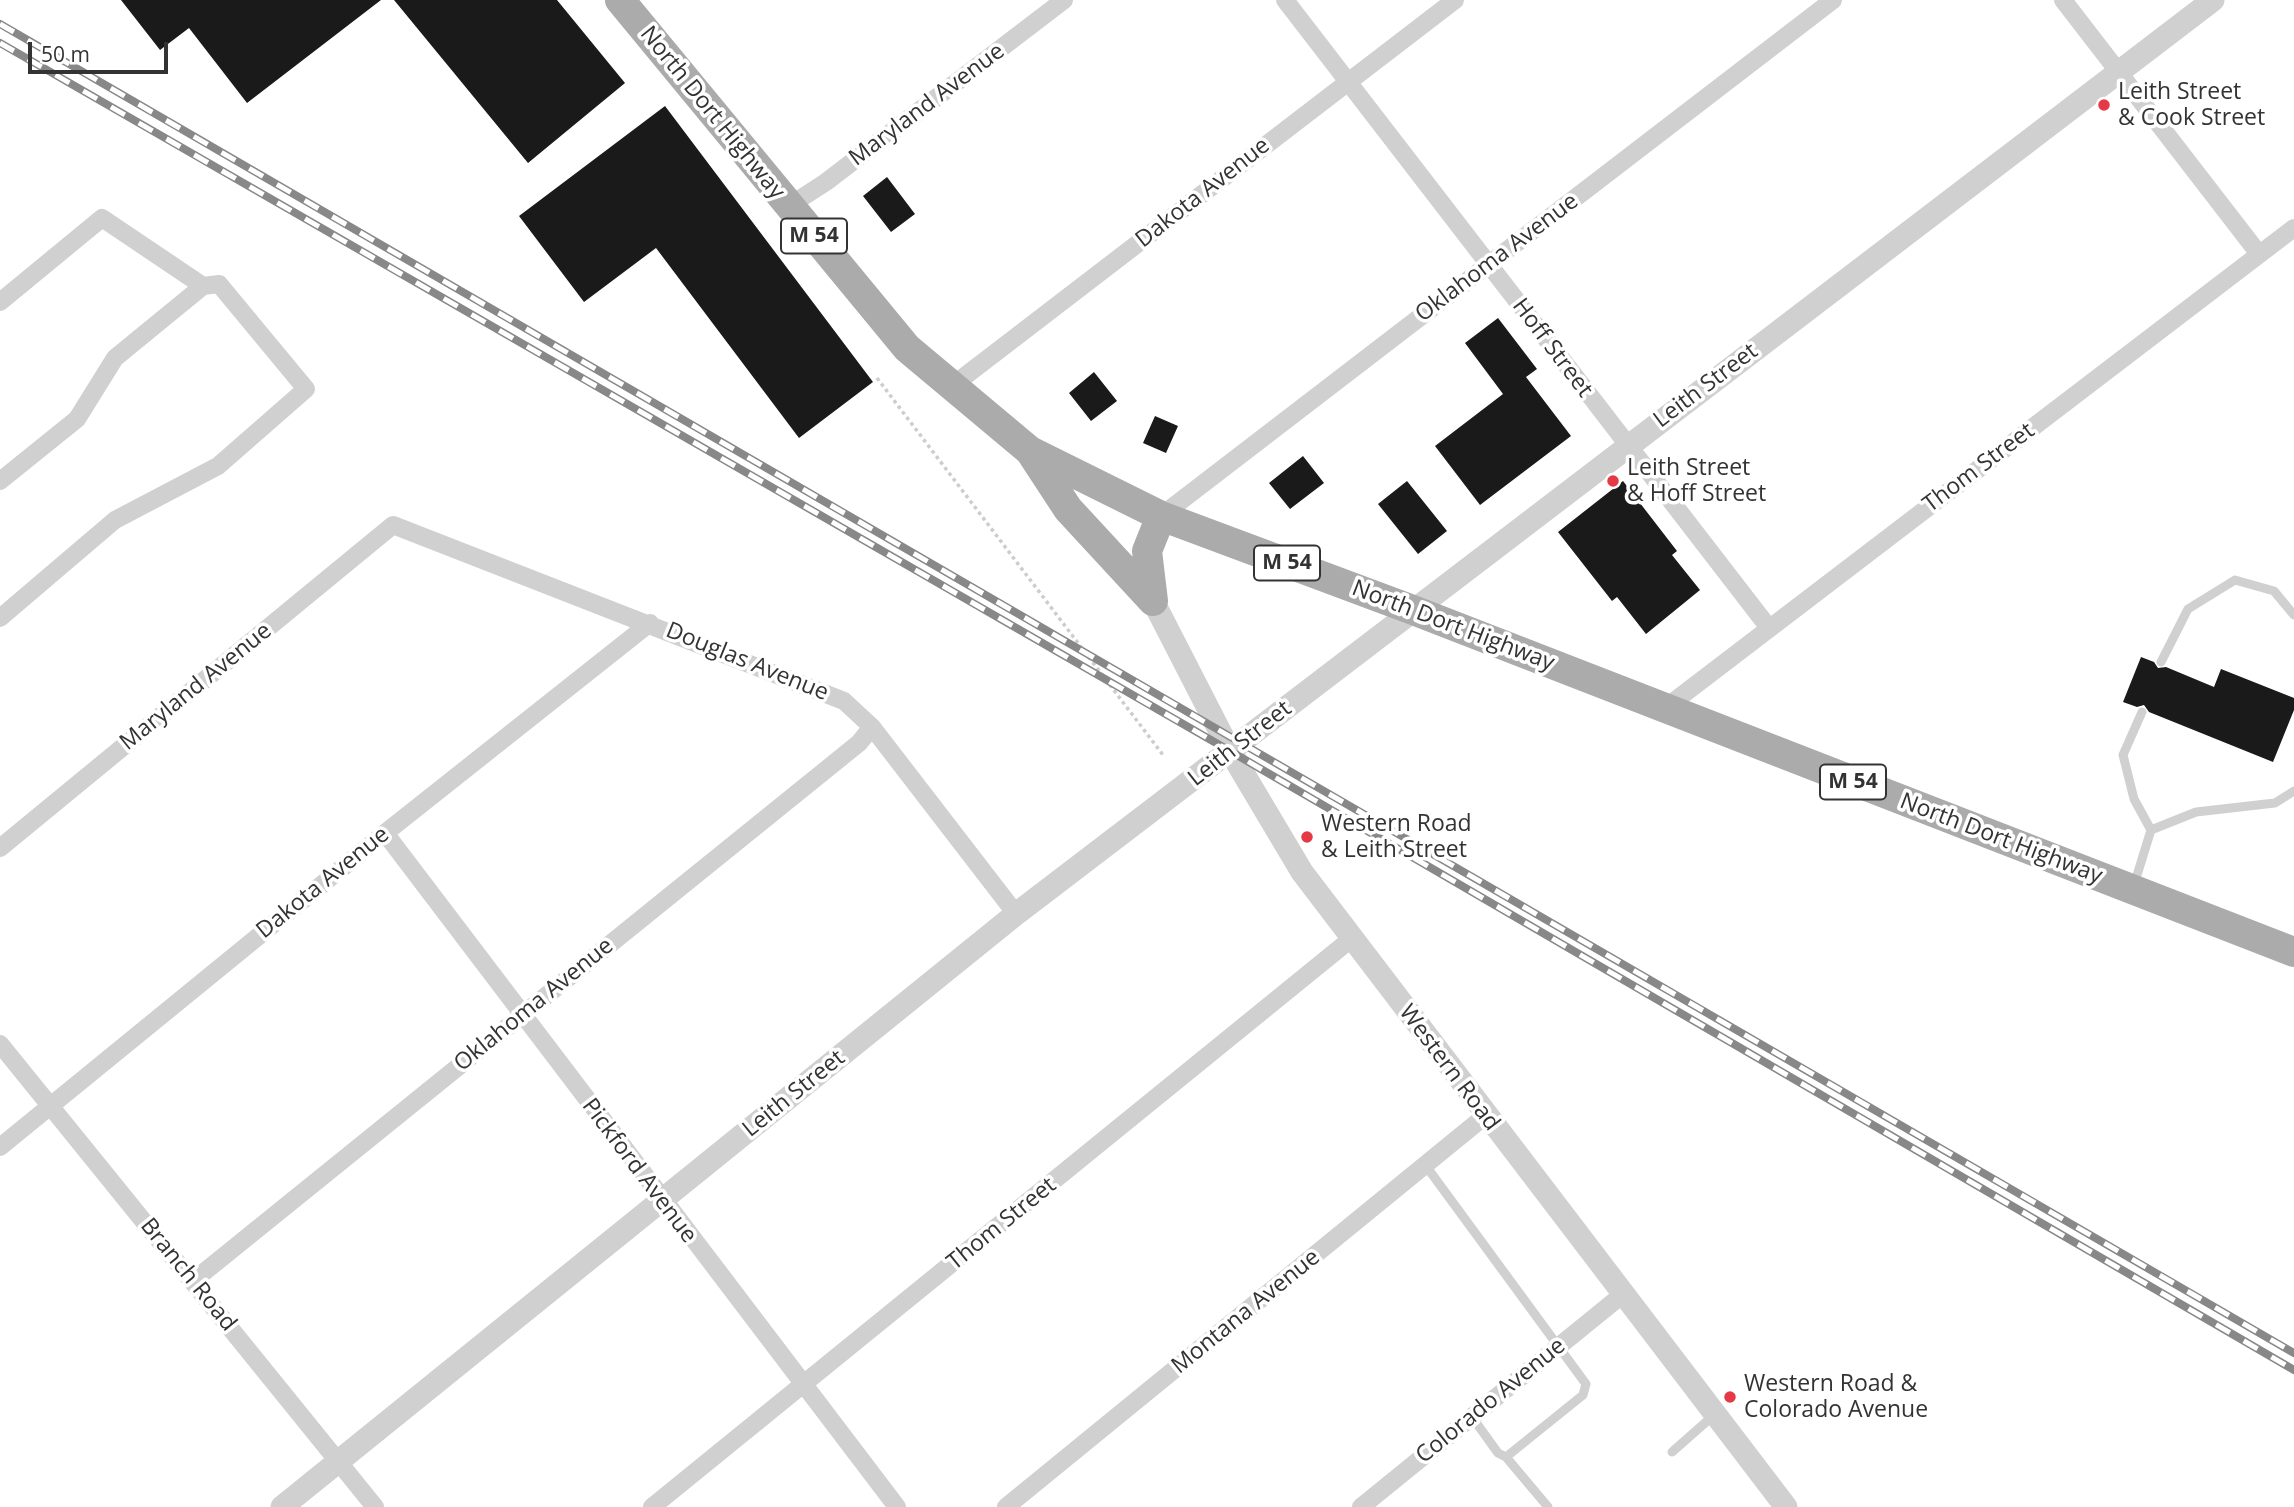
<!DOCTYPE html>
<html>
<head>
<meta charset="utf-8">
<style>
  body { margin:0 }
  #map { position:relative; width:2294px; height:1507px; overflow:hidden; background:#fff; font-family:"Open Sans",sans-serif }
  canvas { display:block }
  .scale { position:absolute; left:28px; top:42px; width:140px; height:32px; box-sizing:border-box; border:4px solid #333; border-top:0; padding-left:9px; font-size:21px; line-height:24px; white-space:nowrap; color:#333; -webkit-text-stroke:5px #fff; paint-order:stroke }
</style>
</head>
<body>
<div id="map">
<canvas width="2294" height="1507"></canvas>
<div class="scale">50 m</div>
</div>
<script>
const c = document.querySelector('canvas').getContext('2d');
c.lineJoin = 'round';
function fillPath(path, color) { c.fillStyle = color; c.fill(path, 'evenodd'); }
const shape = rows => new Path2D(rows.map(r => 'M' + r).join(''));
function strokePath(path, color, width, dash) { c.strokeStyle = color; c.lineWidth = width; c.lineCap = dash ? 'butt' : 'round'; c.setLineDash(dash || []); c.stroke(path); }
function drawText(font, color, halo, rows, align = 'center') {
  c.font = font + ' "Open Sans",sans-serif'; c.lineWidth = 7; c.setLineDash([]); c.textBaseline = 'middle'; c.strokeStyle = halo; c.fillStyle = color; for (const [text, x, y, turn = 0] of rows) {
    c.save(); c.translate(x, y); c.rotate((+turn || 0) * Math.PI / 180); c.textAlign = isNaN(turn) ? turn : align; if (halo) c.strokeText(text, 0, 0); c.fillText(text, 0, 0); c.restore();
  }
}
const building = shape([
  [121,0,381,0,247,103,189,28,160,50],
  [394,0,557,0,625,83,528,163],
  [665,106,873,382,799,438,656,248,584,302,519,216],
  [887,177,915,214,891,232,863,196],
  [1498,318,1537,369,1526,377,1571,436,1480,505,1435,446,1503,394,1465,343],
  [1094,372,1117,401,1091,421,1069,393],
  [1155,416,1178,426,1166,453,1143,443],
  [1303,456,1324,483,1290,509,1269,483],
  [1407,481,1447,531,1418,554,1378,504],
  [1623,481,1677,551,1672,555,1700,590,1646,634,1617,597,1612,601,1558,532],
  [2141,657,2154,662,2158,668,2166,667,2214,687,2221,669,2294,698,2294,710,2273,762,2149,712,2144,705,2137,707,2123,702]
]);
const path = shape([
  [877,378,1163,755]
]);
const service = shape([
  [2161,662,2188,609,2235,580,2274,591,2294,615],
  [2142,712,2123,755,2134,799,2151,830],
  [2134,885,2151,830,2196,812,2275,803,2294,791],
  [1426,1166,1586,1384,1583,1395,1506,1457,1498,1453,1472,1417],
  [1672,1452,1714,1415],
  [1506,1457,1548,1507]
]);
const minor = shape([
  [1285,0,1769,628],
  [2063,0,2259,254],
  [789,206,826,182,1064,0],
  [0,302,102,218,203,286],
  [952,386,1455,0],
  [0,481,77,419,115,358,203,286,219,284,306,389,218,466,115,520,0,618],
  [1161,516,1833,0],
  [1664,709,2294,228],
  [385,833,897,1507],
  [0,848,393,525,844,701,872,727,1016,914],
  [0,1044,375,1507],
  [0,1147,385,833,650,623],
  [193,1281,859,743,872,727],
  [652,1507,1351,939],
  [1006,1507,1485,1116],
  [1361,1507,1622,1295]
]);
const tertiary = shape([
  [1153,601,1230,751,1302,872,1786,1507],
  [282,1507,1016,914,2213,0]
]);
const primary = shape([
  [620,0,907,348,1030,451,1161,516,1413,610,2294,952],
  [1030,451,1068,509,1153,601],
  [1153,601,1147,551,1161,516]
]);
const rail = shape([
  [0,24,2294,1353],
  [0,43,1230,751,2294,1370]
]);
const markers = [
  [2104,105,7,"#e63946"],
  [1613,481,7,"#e63946"],
  [1307,837,7,"#e63946"],
  [1730,1397,7,"#e63946"]
];
const shields = [
  [814,236,66],
  [1287,563,66],
  [1853,782,66]
];
const shieldNames = [
  ["M 54",814,236],
  ["M 54",1287,563],
  ["M 54",1853,782]
];
const poiNames = [
  ["Leith Street",2118,92],
  ["& Cook Street",2118,118],
  ["Leith Street",1627,468],
  ["& Hoff Street",1627,494],
  ["Western Road",1321,824],
  ["& Leith Street",1321,850],
  ["Western Road &",1744,1384],
  ["Colorado Avenue",1744,1410]
];
const streetNames = [
  ["Maryland Avenue",927,105,-37],
  ["North Dort Highway",712,113,51],
  ["Dakota Avenue",1203,193,-38],
  ["Oklahoma Avenue",1497,258,-37],
  ["Hoff Street",1552,348,53],
  ["Leith Street",1706,386,-37],
  ["Thom Street",1979,468,-37],
  ["North Dort Highway",1453,626,21],
  ["Douglas Avenue",747,662,22],
  ["Maryland Avenue",196,687,-39],
  ["Leith Street",1240,744,-38],
  ["North Dort Highway",2001,839,21],
  ["Dakota Avenue",323,883,-39],
  ["Oklahoma Avenue",534,1005,-39],
  ["Western Road",1449,1068,53],
  ["Leith Street",794,1094,-39],
  ["Pickford Avenue",639,1171,53],
  ["Thom Street",1002,1224,-39],
  ["Branch Road",188,1275,51],
  ["Montana Avenue",1246,1312,-39],
  ["Colorado Avenue",1491,1401,-39]
];
fillPath(building, '#1a1a1a');
strokePath(path, '#cdcdcd', 3.5, [3.5, 3.5]);
strokePath(service, '#d0d0d0', 9);
strokePath(minor, '#d0d0d0', 18);
strokePath(tertiary, '#d0d0d0', 23);
strokePath(primary, '#ababab', 30);
strokePath(rail, '#888', 8);
strokePath(rail, '#fff', 5, [16]);
for (const [x, y, r, color] of markers) { const dot = new Path2D(); dot.arc(x, y, r, 0, 2 * Math.PI); c.fillStyle = color; c.fill(dot); strokePath(dot, '#fff', 2.5); }
for (const [x, y, w] of shields) { const box = new Path2D(); box.roundRect(x - w / 2, y - 17.5, w, 35, 5); c.fillStyle = '#fff'; c.fill(box); strokePath(box, '#333', 2); }
drawText('bold 21px', '#333', null, shieldNames);
drawText('23px', '#333', '#fff', poiNames, 'left');
drawText('23px', '#333', '#fff', streetNames);
</script>
</body>
</html>
